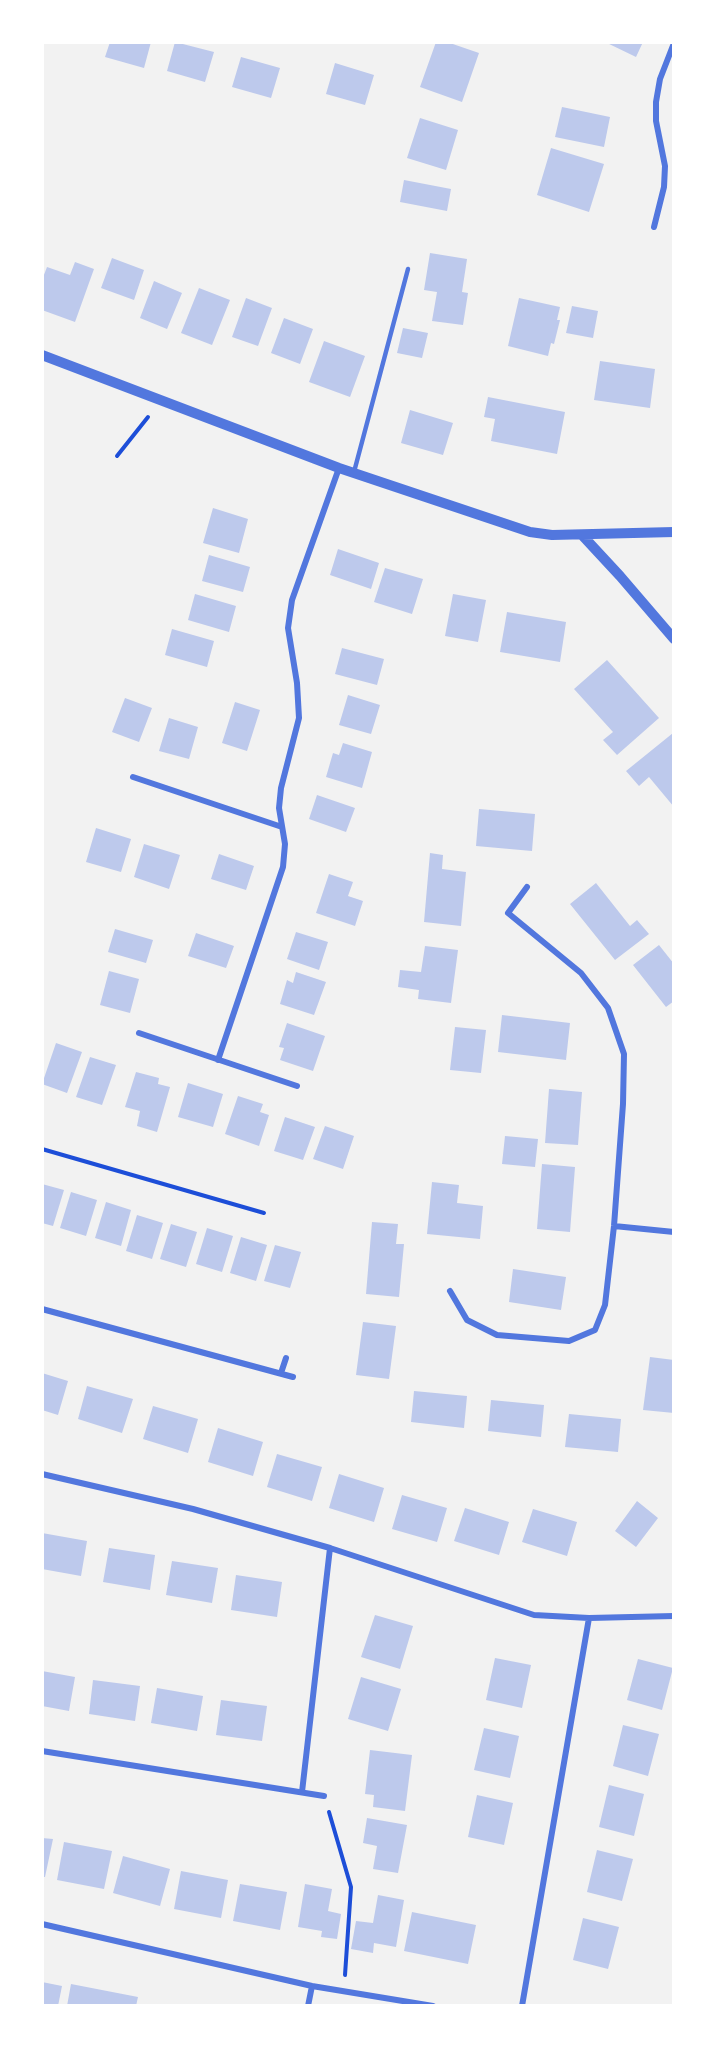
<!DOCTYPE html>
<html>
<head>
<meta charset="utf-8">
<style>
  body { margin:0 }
  #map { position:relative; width:716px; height:2048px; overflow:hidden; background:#f2f2f2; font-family:"Source Serif 4",serif }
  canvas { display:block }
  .frame { position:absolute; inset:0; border:44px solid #fff; pointer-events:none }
</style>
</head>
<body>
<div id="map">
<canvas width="716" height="2048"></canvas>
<div class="frame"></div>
</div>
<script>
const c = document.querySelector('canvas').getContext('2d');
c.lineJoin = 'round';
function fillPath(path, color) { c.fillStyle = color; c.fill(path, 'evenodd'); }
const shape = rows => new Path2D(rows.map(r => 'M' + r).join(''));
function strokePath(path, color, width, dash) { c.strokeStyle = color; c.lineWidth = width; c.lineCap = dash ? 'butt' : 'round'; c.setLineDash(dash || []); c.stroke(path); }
const building = shape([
  [110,42,151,42,144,68,105,57],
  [175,42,214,52,205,82,167,71],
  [436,42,447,42,479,53,462,102,420,87],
  [605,42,643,42,636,57],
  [241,57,280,68,271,98,232,87],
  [335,63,374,75,365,105,326,94],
  [562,107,610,117,604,147,555,137],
  [420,118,458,130,446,170,407,158],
  [551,148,604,164,589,212,537,195],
  [404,180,451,189,447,211,400,202],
  [430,253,467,259,462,292,468,293,463,325,432,321,437,292,424,290],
  [112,258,144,270,134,300,101,288],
  [75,262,94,269,75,322,42,310,42,280,47,267,70,275],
  [154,281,182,293,167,329,140,318],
  [199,288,230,300,212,345,181,333],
  [246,298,272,308,258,346,232,337],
  [519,298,560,307,557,320,560,320,554,344,551,343,548,356,508,346],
  [572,306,598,311,593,338,566,333],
  [284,318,313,329,300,364,271,353],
  [403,328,428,333,422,358,397,353],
  [324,341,365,356,350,397,309,382],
  [600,361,655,369,650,408,594,400],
  [488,397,565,412,557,454,491,441,495,419,484,417],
  [410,410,453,423,443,455,401,443],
  [213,508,248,519,239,553,203,543],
  [338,549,379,563,371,589,330,575],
  [209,555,250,567,243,592,202,581],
  [385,568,423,579,412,614,374,602],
  [195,594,236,606,229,632,188,620],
  [453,594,486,600,478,642,445,636],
  [507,612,566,622,560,662,500,652],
  [172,629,214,641,207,667,165,655],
  [342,648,384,659,377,685,335,674],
  [607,660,659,718,617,755,603,740,613,732,574,689],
  [348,695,380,705,371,734,339,725],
  [125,698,152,708,139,742,112,732],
  [235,702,260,710,247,751,222,743],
  [169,718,198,727,189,759,159,751],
  [673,733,674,734,674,807,649,777,639,786,626,771],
  [343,743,372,752,362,788,326,777,333,753,339,755],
  [317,795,355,808,346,832,309,819],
  [479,809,535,814,532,851,476,846],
  [96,828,131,839,121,872,86,862],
  [144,844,180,855,169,889,134,877],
  [430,853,443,855,442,869,466,872,461,926,424,922],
  [219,854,254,866,246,890,211,879],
  [329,874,353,882,348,896,363,901,355,926,316,913],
  [596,883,630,926,637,920,649,934,615,960,570,904],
  [115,929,153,940,146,963,108,952],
  [296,932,328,942,319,970,287,959],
  [196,933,234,946,226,968,188,956],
  [659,945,674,964,674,1001,666,1007,633,965],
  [425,946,458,950,451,1003,418,999,419,990,398,987,400,970,421,972],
  [109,971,139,979,130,1013,100,1005],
  [296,972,326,982,314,1015,280,1004,287,980,293,983],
  [502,1015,570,1023,566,1060,498,1052],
  [287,1023,325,1036,313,1071,280,1060,284,1048,279,1047],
  [455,1027,486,1030,481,1073,450,1070],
  [56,1043,82,1052,67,1093,42,1084],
  [90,1057,116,1065,102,1105,76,1097],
  [136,1072,159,1078,158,1084,170,1087,157,1132,137,1126,140,1111,125,1107],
  [188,1083,223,1094,213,1127,178,1117],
  [549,1089,582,1092,578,1145,545,1143],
  [238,1096,263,1104,260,1112,269,1115,259,1146,225,1134],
  [285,1117,315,1127,303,1160,274,1151],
  [325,1126,354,1136,343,1169,313,1159],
  [505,1136,538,1139,535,1167,502,1164],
  [542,1164,575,1167,570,1232,537,1229],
  [432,1182,459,1185,457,1203,483,1206,480,1239,427,1234],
  [42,1184,64,1190,53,1226,42,1223],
  [71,1192,97,1200,86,1236,60,1228],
  [106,1202,131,1210,121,1246,95,1238],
  [137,1215,163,1223,152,1259,126,1251],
  [372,1222,398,1224,396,1244,404,1244,399,1297,366,1294],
  [171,1224,197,1232,186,1267,160,1259],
  [207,1228,233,1236,222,1272,196,1264],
  [241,1237,267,1245,256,1281,230,1273],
  [275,1245,301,1252,290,1288,264,1281],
  [513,1269,566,1277,561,1310,509,1302],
  [363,1322,396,1326,389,1379,356,1375],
  [650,1357,674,1360,674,1413,643,1410],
  [42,1373,68,1381,58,1415,42,1410],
  [87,1386,133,1399,122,1433,78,1419],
  [414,1391,467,1396,464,1428,411,1422],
  [491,1400,544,1405,541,1437,488,1431],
  [153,1406,198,1419,188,1453,143,1439],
  [569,1414,621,1419,618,1452,565,1447],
  [218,1428,263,1442,253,1476,208,1462],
  [277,1454,322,1467,312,1501,267,1487],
  [339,1474,384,1488,374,1522,329,1508],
  [402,1495,447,1508,437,1542,392,1529],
  [637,1501,658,1518,636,1547,615,1531],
  [465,1508,509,1522,499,1555,454,1541],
  [533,1509,577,1522,567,1556,522,1542],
  [42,1533,87,1541,81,1576,42,1569],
  [109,1548,155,1555,150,1590,103,1582],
  [172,1561,218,1568,212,1603,166,1595],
  [236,1575,282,1582,277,1617,231,1610],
  [375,1615,413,1626,400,1669,361,1657],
  [495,1658,531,1665,522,1708,486,1700],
  [638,1659,673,1668,662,1710,627,1700],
  [42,1671,75,1677,69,1711,42,1706],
  [361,1677,401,1689,388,1731,348,1719],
  [93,1680,140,1686,135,1721,89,1714],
  [157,1688,203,1696,197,1731,151,1723],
  [221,1700,267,1706,262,1741,216,1735],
  [623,1725,659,1734,648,1776,613,1766],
  [484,1728,519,1736,510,1778,474,1770],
  [370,1750,412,1755,405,1811,373,1807,374,1795,365,1794],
  [609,1785,644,1794,634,1836,599,1827],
  [477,1795,513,1803,504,1845,468,1837],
  [367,1818,407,1825,398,1873,373,1869,377,1846,363,1843],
  [42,1838,53,1839,45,1877,42,1877],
  [64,1842,112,1851,104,1889,57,1880],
  [597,1850,633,1859,622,1901,587,1892],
  [123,1856,170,1869,160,1906,113,1893],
  [181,1871,228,1880,221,1918,174,1909],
  [240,1884,287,1892,280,1930,233,1921],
  [305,1884,332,1889,328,1911,341,1914,337,1939,321,1937,322,1931,298,1927],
  [378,1895,404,1900,396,1947,374,1943,373,1953,351,1949,356,1921,373,1923],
  [412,1912,476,1925,468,1964,404,1951],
  [583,1918,619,1927,608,1969,573,1960],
  [42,1982,62,1986,58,2006,42,2006],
  [71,1984,138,1997,136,2006,67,2006]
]);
const path = shape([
  [117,456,148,417],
  [42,1149,264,1213],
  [329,1812,351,1887,345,1975]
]);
const service = shape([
  [354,472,408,269]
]);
const minor = shape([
  [654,227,664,187,665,166,656,121,656,102,660,79,674,43],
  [133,777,282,827],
  [139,1033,297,1086],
  [218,1060,283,867,285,844,279,808,281,788,299,718,297,683,288,628,292,600,339,468],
  [614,1226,674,1232],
  [450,1291,467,1320,497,1335,569,1341,595,1330,605,1305,614,1226,623,1104,624,1054,608,1008,581,973,508,913,527,887],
  [42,1309,293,1377],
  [281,1373,286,1358],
  [42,1474,193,1509,330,1548,534,1615,589,1618],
  [42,1751,324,1796],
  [302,1792,330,1548],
  [42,1924,312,1986,433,2006],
  [308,2006,312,1986],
  [522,2006,589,1618,674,1616]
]);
const tertiary = shape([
  [42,355,339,468,530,532,552,535,674,532],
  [582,535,620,576,674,639]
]);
fillPath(building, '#bdc9ec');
strokePath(path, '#1d4ed8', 4);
strokePath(service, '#5277de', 4.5);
strokePath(minor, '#5277de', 6);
strokePath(tertiary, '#5277de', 10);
</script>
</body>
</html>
